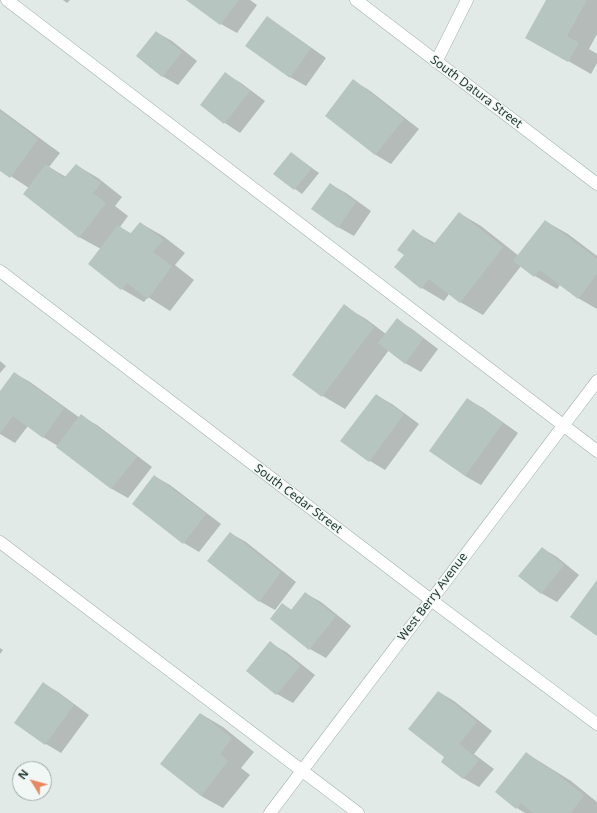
<!DOCTYPE html>
<html>
<head>
<meta charset="utf-8">
<style>
  body { margin:0 }
  #map { position:relative; width:597px; height:813px; overflow:hidden; background:#e1eae7; font-family:"Noto Sans",sans-serif }
  canvas { display:block }
  .north { position:absolute; left:12px; top:761px; width:40px; height:40px; box-sizing:border-box; background:#f1f7f5; border:1px solid #9faba8; border-radius:50%; rotate:307deg; font-size:11px; font-weight:700; line-height:16px; text-align:center; color:#233a34 }
  .north::after { content:''; display:block; margin:auto; width:14px; height:18px; background:#e78863; clip-path:polygon(50% 0,100% 100%,50% 72%,0 100%) }
</style>
</head>
<body>
<div id="map">
<canvas width="597" height="813"></canvas>
<div class="north">N</div>
</div>
<script>
const c = document.querySelector('canvas').getContext('2d');
c.lineJoin = 'round';
function fillPath(path, color) { c.fillStyle = color; c.fill(path, 'evenodd'); }
const shape = rows => new Path2D(rows.map(r => 'M' + r).join(''));
function strokePath(path, color, width, dash) { c.strokeStyle = color; c.lineWidth = width; c.lineCap = dash ? 'butt' : 'round'; c.setLineDash(dash || []); c.stroke(path); }
function drawText(font, color, halo, rows, align = 'center') {
  c.font = font + ' "Noto Sans",sans-serif'; c.lineWidth = 3; c.setLineDash([]); c.textBaseline = 'middle'; c.strokeStyle = halo; c.fillStyle = color; for (const [text, x, y, turn = 0] of rows) {
    c.save(); c.translate(x, y); c.rotate((+turn || 0) * Math.PI / 180); c.textAlign = isNaN(turn) ? turn : align; if (halo) c.strokeText(text, 0, 0); c.fillText(text, 0, 0); c.restore();
  }
}
const shadow = shape([
  [63,0,70,0,67,3],
  [188,0,250,0,257,5,237,33,221,24],
  [547,0,597,0,597,34,589,49,597,54,597,63,591,74,549,50],
  [267,18,282,27,326,58,306,86,290,77],
  [156,32,172,41,197,61,178,85,162,76],
  [226,74,241,83,265,101,240,133,225,123,201,105],
  [354,81,369,90,419,129,391,164,376,155,326,116],
  [0,109,60,153,49,167,66,177,76,165,98,178,122,197,115,206,128,216,120,227,132,234,140,223,163,236,185,253,175,265,194,280,170,311,148,297,144,302,122,289,101,249,79,237,29,188,0,169],
  [291,153,319,173,302,194,275,174],
  [330,184,346,193,371,211,354,236,338,227],
  [459,213,481,226,519,256,545,221,568,234,597,256,597,309,578,298,560,285,557,289,535,276,521,266,483,315,460,302,449,294,444,301,422,288,405,255,413,231,435,243],
  [344,306,366,319,386,334,397,320,412,329,438,349,421,372,405,363,389,350,345,409,323,396,293,375],
  [0,361,6,366,0,373],
  [14,373,30,382,80,418,81,416,97,425,152,467,128,498,112,489,58,447,58,446,43,437,28,426,15,443,0,434,0,392],
  [376,395,392,404,419,424,385,470,370,461,342,441],
  [467,399,483,408,518,433,481,485,465,476],
  [154,476,170,485,221,524,199,552,184,543],
  [230,533,246,542,296,582,275,610,259,601],
  [542,548,557,557,579,575,557,602,541,593],
  [305,593,321,602,351,626,326,658,310,649,271,618,282,604,292,610],
  [270,643,286,652,315,675,293,703,277,694,247,670],
  [0,648,3,650,0,654],
  [43,683,58,692,89,715,61,753,46,744],
  [439,692,454,701,492,731,474,754,494,769,479,787,463,778,445,757],
  [201,714,223,727,254,752,241,768,250,775,223,808,201,796],
  [526,753,571,781,597,802,597,813,525,813,517,808]
]);
const building = shape([
  [186,0,239,0,220,25],
  [546,0,587,0,567,36,579,43,568,62,525,38],
  [267,16,311,48,290,78,245,46],
  [156,31,182,52,162,77,136,56],
  [225,72,250,91,224,124,200,105],
  [353,79,404,119,375,155,325,116],
  [0,111,38,139,10,178,0,171],
  [291,152,312,168,294,190,273,174],
  [46,164,64,178,76,164,101,183,93,193,106,203,79,238,23,194],
  [330,183,356,202,338,228,311,209],
  [459,212,503,247,460,303,429,279,421,289,394,267,404,255,397,250,413,229,433,245],
  [545,220,597,259,597,274,578,299,540,270,534,277,513,261],
  [140,222,163,240,153,252,172,266,148,299,127,283,121,290,88,264,118,225,130,234],
  [344,304,374,327,322,397,292,375],
  [397,318,423,339,405,364,378,343],
  [14,372,64,408,43,438,13,416,0,433,0,391],
  [376,394,404,414,369,462,340,441],
  [467,398,503,423,465,476,429,451],
  [81,414,137,457,111,489,56,447],
  [154,475,206,514,183,544,132,504],
  [230,532,281,572,259,602,207,561],
  [542,547,564,565,541,594,518,576],
  [597,580,597,636,570,617],
  [305,592,336,616,309,650,270,619,282,603,291,610],
  [270,641,300,666,276,695,246,671],
  [43,682,74,705,45,745,14,723],
  [438,691,477,722,459,744,479,760,463,779,441,762,444,757,408,729],
  [200,713,232,738,220,754,228,761,201,796,160,764],
  [526,752,547,768,548,767,584,795,571,813,533,813,521,803,516,809,495,792]
]);
const minor = shape([
  [7,0,597,451],
  [356,0,597,184],
  [436,62,467,0],
  [0,271,431,600,597,724],
  [0,542,358,813],
  [270,813,597,381]
]);
const streetNames = [
  ["South Datura Street",476,92,37],
  ["South Cedar Street",298,499,37],
  ["West Berry Avenue",433,597,-53]
];
fillPath(shadow, '#0003');
fillPath(building, '#b7c5c0');
strokePath(minor, '#a4b2ae', 13);
strokePath(minor, '#fff', 12);
drawText('12px', '#233a34', '#f1f7f5', streetNames);
</script>
</body>
</html>
